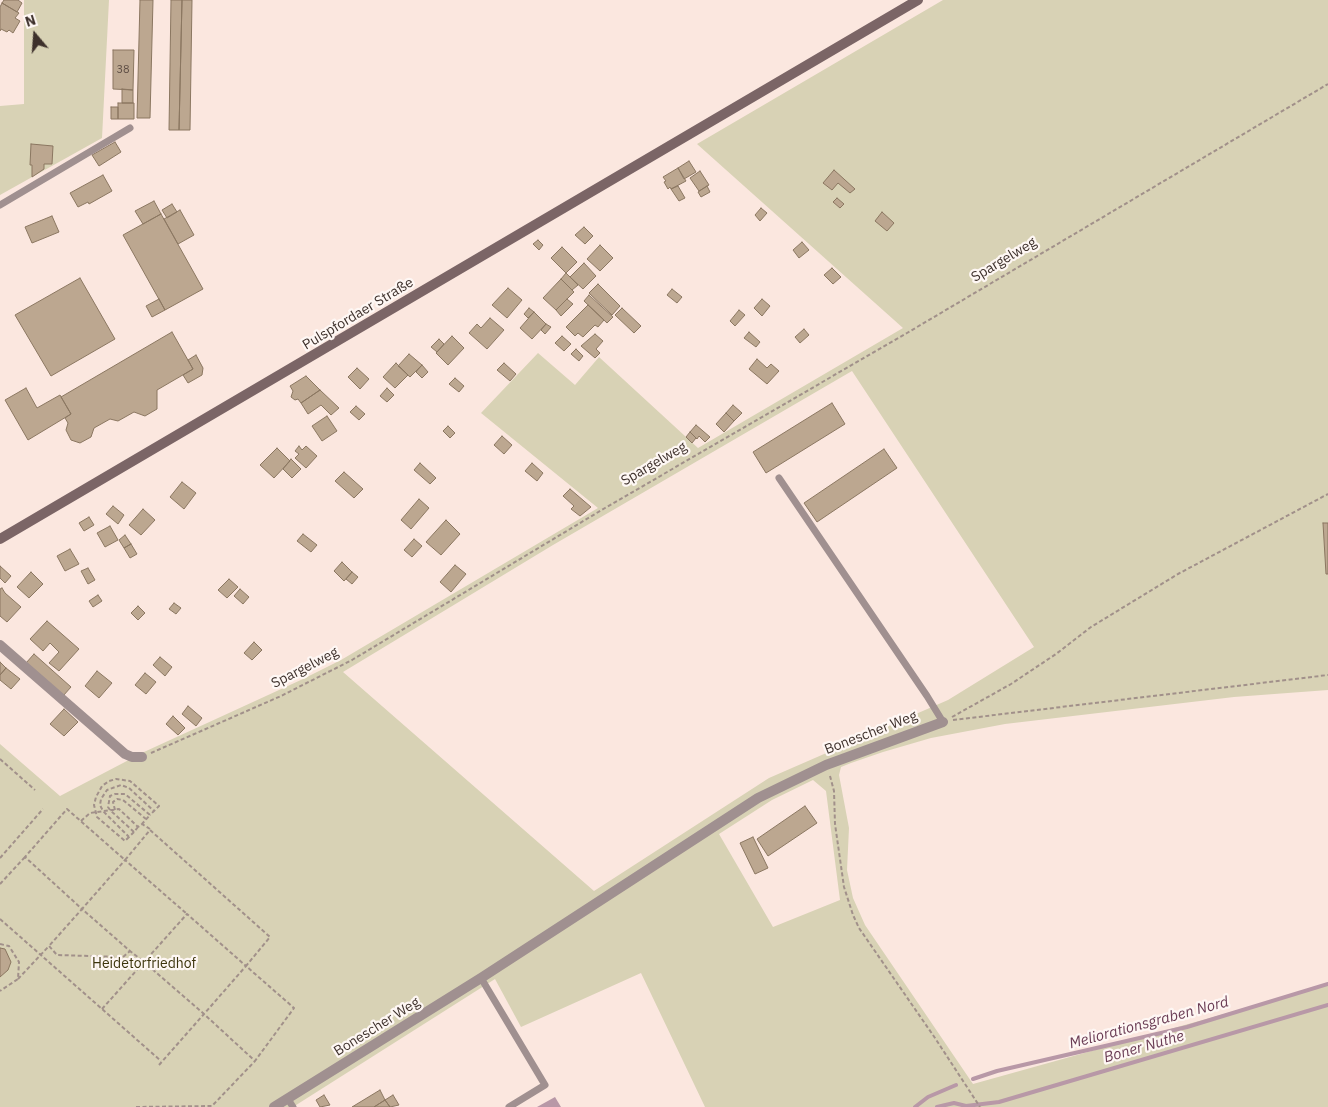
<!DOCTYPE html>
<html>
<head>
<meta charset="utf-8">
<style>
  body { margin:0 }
  #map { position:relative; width:1328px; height:1107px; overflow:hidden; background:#fbe7df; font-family:"IBM Plex Sans",sans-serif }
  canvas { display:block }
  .north { position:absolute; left:10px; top:10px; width:50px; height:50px; -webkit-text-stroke:4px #fef7f4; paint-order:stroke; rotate:342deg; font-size:14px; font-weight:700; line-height:20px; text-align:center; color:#3e312c }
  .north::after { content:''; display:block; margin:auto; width:18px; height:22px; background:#3e312c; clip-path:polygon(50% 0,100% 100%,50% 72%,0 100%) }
</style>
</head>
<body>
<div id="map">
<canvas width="1328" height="1107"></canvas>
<div class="north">N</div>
</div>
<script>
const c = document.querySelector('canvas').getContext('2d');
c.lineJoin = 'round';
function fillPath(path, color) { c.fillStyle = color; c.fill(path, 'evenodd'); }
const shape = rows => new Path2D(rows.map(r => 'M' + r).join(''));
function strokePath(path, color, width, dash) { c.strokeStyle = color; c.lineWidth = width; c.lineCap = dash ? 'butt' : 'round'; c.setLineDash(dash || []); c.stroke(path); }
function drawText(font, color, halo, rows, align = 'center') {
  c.font = font + ' "IBM Plex Sans",sans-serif'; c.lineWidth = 4.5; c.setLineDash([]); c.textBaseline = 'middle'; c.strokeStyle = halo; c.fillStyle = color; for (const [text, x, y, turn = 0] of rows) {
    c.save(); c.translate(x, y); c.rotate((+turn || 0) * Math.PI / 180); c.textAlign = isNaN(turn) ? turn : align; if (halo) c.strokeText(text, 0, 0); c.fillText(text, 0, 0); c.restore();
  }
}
const green = shape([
  [24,0,109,0,102,138,0,195,0,106,24,104],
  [943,0,1328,0,1328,690,1234,697,1005,724,931,738,883,752,851,763,841,767,839,775,849,828,847,870,853,898,865,925,973,1084,1328,985,1328,1107,705,1107,641,973,521,1027,495,979,293,1107,0,1107,0,744,60,796,144,752,303,679,341,660,598,508,481,413,538,353,575,385,599,357,698,448,903,328,697,144],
  [852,371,1034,647,948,700,769,778,594,891,343,672,553,545],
  [813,780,826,791,840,900,773,927,719,834,772,800]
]);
const water = shape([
  [555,1097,561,1107,537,1107]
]);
const stream = shape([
  [973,1079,997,1071,1187,1027,1328,984],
  [915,1107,928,1097,956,1085],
  [937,1107,954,1103,966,1106,999,1102,1328,1005]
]);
const building = shape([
  [4,0,18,0,22,3,17,12,2,3,4,0],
  [140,0,153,0,150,118,137,118,140,0],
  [171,0,182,0,179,130,169,130,171,0],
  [182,0,192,0,190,130,179,130,182,0],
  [2,3,19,13,15,18,20,21,13,33,9,30,7,32,1,29,0,31,0,7,2,3],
  [113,50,134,50,133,90,113,89,113,50],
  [122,89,133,90,133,103,122,103,122,89],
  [118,103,134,103,134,119,118,119,118,103],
  [111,107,118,107,118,119,111,119,111,107],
  [115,142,121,152,99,166,92,155,115,142],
  [31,144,53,146,52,164,44,164,44,169,32,177,32,165,30,165,31,144],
  [689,161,696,172,684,179,678,168,689,161],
  [678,168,686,181,671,189,670,187,668,189,664,182,666,181,663,177,678,168],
  [834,170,855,189,850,193,838,183,832,190,823,183,834,170],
  [700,171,709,185,699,191,690,178,700,171],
  [103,175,112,191,89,204,88,202,78,207,70,193,103,175],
  [678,186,685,198,679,201,671,189,678,186],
  [707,186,710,192,701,197,698,192,707,186],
  [837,198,844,204,840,208,833,202,837,198],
  [154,201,161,214,143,224,135,211,154,201],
  [172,204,177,212,167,218,162,210,172,204],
  [761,208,767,213,760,221,755,215,761,208],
  [180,210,194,235,178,244,164,219,180,210],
  [882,212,894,223,887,231,875,221,882,212],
  [161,214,203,289,165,310,123,235,161,214],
  [52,216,59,232,32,243,25,227,52,216],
  [584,227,593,236,585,244,575,235,584,227],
  [538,240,543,245,539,250,533,244,538,240],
  [802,242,809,250,799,258,793,250,802,242],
  [600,245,613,258,600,271,587,259,600,245],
  [562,247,577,262,566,273,551,258,562,247],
  [584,263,596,276,583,289,570,277,584,263],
  [832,268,841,277,833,284,824,275,832,268],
  [566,273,578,285,572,290,561,279,566,273],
  [80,278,115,339,51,376,15,315,80,278],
  [561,279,574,292,556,310,543,298,561,279],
  [598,284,620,306,612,315,589,293,598,284],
  [508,288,522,300,507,318,492,305,508,288],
  [672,289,682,297,677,303,667,295,672,289],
  [589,295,613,317,607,323,584,301,589,295],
  [159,299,165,310,152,317,146,306,159,299],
  [567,299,573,304,561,316,556,310,567,299],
  [762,299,770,306,762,316,754,308,762,299],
  [588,305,604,320,598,327,595,325,583,337,578,333,575,336,566,327,588,305],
  [529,308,534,312,528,318,524,314,529,308],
  [622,308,641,326,634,333,615,315,622,308],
  [739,310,745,315,735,326,730,321,739,310],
  [534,312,546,324,532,339,520,328,534,312],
  [490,318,504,330,487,349,469,333,477,324,481,328,490,318],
  [546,324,551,327,545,334,541,330,546,324],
  [804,329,809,335,800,343,795,337,804,329],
  [172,332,193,369,157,390,157,409,145,416,134,412,118,421,110,419,94,428,91,437,80,443,71,440,66,430,68,423,65,418,71,414,61,397,172,332],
  [749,332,760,342,756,347,744,338,749,332],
  [595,334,603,341,596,349,600,353,595,358,581,346,595,334],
  [452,336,464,348,448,365,436,353,452,336],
  [562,336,571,344,564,351,555,343,562,336],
  [439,339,444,344,437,352,431,347,439,339],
  [576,349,583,356,579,361,571,354,576,349],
  [409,354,422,365,410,377,398,366,409,354],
  [196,355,203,368,202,375,188,383,183,375,193,369,188,360,196,355],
  [757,359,767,368,771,364,779,371,767,384,749,369,757,359],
  [396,363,408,375,395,388,383,377,396,363],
  [504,363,516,374,510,381,497,370,504,363],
  [422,365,428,372,422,378,416,372,422,365],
  [357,368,369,379,360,389,348,377,357,368],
  [306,376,320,390,301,403,298,399,295,400,291,397,293,391,290,386,306,376],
  [455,378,464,386,459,392,449,384,455,378],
  [26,388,37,408,60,395,71,414,28,440,5,400,26,388],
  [387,388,394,395,387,402,380,396,387,388],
  [320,390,339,408,331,415,321,405,308,414,301,403,320,390],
  [832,403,845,424,766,473,753,452,832,403],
  [733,405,742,413,734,421,726,413,733,405],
  [356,406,365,414,359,420,350,412,356,406],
  [726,413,734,421,724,432,716,424,726,413],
  [327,416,337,431,322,441,312,426,327,416],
  [696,425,710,437,705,442,699,436,697,439,690,432,696,425],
  [448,426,455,433,450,438,443,431,448,426],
  [690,432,696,438,692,443,686,437,690,432],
  [502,436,512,445,504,454,494,445,502,436],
  [299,446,302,450,306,446,317,456,306,468,295,458,299,454,295,451,299,446],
  [277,448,290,461,274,478,260,465,277,448],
  [884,449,897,468,817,522,804,503,884,449],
  [291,459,301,469,292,478,283,469,291,459],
  [420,463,436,478,430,484,414,470,420,463],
  [532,463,543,473,537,481,525,471,532,463],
  [344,472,363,489,354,498,335,481,344,472],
  [182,482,196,493,184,509,170,497,182,482],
  [570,489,591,507,580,516,571,509,574,506,563,496,570,489],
  [419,499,429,508,411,529,401,520,419,499],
  [113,506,124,515,118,524,106,514,113,506],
  [143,509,155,520,141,535,129,525,143,509],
  [89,517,94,525,84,531,79,523,89,517],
  [446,520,460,534,441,555,426,542,446,520],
  [1323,523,1328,523,1328,574,1326,574,1323,523],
  [110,526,118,540,105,547,97,533,110,526],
  [303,534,317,545,311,552,297,541,303,534],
  [125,535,131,544,124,548,119,540,125,535],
  [414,539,422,546,412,557,404,550,414,539],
  [131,544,137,554,130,558,124,548,131,544],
  [70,549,79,564,65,571,57,556,70,549],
  [342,562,352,572,344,581,334,571,342,562],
  [455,565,466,574,451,592,440,582,455,565],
  [0,566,11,576,5,583,0,578,0,566],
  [88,568,95,580,88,584,81,571,88,568],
  [31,572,43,584,29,598,17,587,31,572],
  [352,572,358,577,352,584,346,579,352,572],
  [229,579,238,587,227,598,218,590,229,579],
  [2,588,5,593,21,607,7,622,0,616,0,589,2,588],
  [240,589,249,597,243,604,234,596,240,589],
  [98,595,102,601,93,607,89,601,98,595],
  [174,603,181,608,176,614,169,609,174,603],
  [138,606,145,613,138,620,131,613,138,606],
  [47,621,79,649,59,671,49,663,59,652,50,643,43,651,30,639,47,621],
  [254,642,262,650,252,660,244,653,254,642],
  [34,654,71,687,63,696,26,663,34,654],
  [160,657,172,667,165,676,153,665,160,657],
  [0,662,6,668,0,675,0,662],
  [6,668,20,679,11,689,0,680,0,675,6,668],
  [97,671,112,683,99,698,85,686,97,671],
  [145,673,156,682,146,694,135,685,145,673],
  [188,706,202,718,196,726,182,714,188,706],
  [64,709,78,722,64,736,50,724,64,709],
  [173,716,185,728,178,735,166,724,173,716],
  [805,806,817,823,768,856,757,839,805,806],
  [753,837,768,868,755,874,740,843,753,837],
  [0,948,5,949,11,962,8,970,0,977,0,948],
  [380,1090,385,1100,374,1107,352,1107,380,1090],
  [324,1095,330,1105,320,1107,316,1100,324,1095],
  [393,1095,399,1105,390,1107,385,1100,393,1095],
  [385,1100,390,1107,374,1107,385,1100]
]);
const path = shape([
  [952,717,1011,684,1056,654,1091,627,1178,574,1328,494],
  [953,720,1328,675],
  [151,753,281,696,352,660,605,508,907,333,1328,84],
  [0,759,35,790],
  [830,776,834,791,835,824,844,887,853,915,859,928,935,1038,980,1107],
  [115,810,113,802,117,799,123,800,146,819],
  [81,821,90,813,119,809,138,827,142,824,150,829],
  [138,827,134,832,110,810,108,807,110,796,115,794,125,794,131,799,150,815,142,824],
  [134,832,129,837,103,811,100,805,101,799,107,790,121,785,129,788,154,811,150,815],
  [129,837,125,841,97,817,94,805,96,797,102,786,109,781,116,779,130,781,159,806,154,811],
  [0,858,43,809],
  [0,884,25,857],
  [0,919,161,1061],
  [0,944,9,946,19,962,18,979,0,991],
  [18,979,49,946,57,955,123,957,130,951,82,909,49,946],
  [102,1009,144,962,130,951],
  [159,1065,204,1014,246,966,187,914,144,962,204,1014,255,1061,294,1008,246,966,270,937,150,830,125,860,67,809,25,857,82,909,125,860,187,914],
  [136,1107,212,1106,255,1061]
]);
const lane = shape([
  [0,205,130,128],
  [779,478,927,696,943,722],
  [481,978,545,1085,509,1107],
  [288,1099,293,1107]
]);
const street = shape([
  [0,645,125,754,132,757,142,757],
  [274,1107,481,978,758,798,826,765,943,722]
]);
const secondary = shape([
  [0,539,918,0]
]);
const numberNames = [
  ["38",123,70]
];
const streetNames = [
  ["Spargelweg",1004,260,-31],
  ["Pulspfordaer Straße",358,314,-31],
  ["Spargelweg",654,464,-30],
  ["Spargelweg",305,668,-27],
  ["Bonescher Weg",871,733,-21],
  ["Bonescher Weg",377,1027,-32]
];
const parkNames = [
  ["Heidetorfriedhof",144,964]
];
const waterNames = [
  ["Meliorationsgraben Nord",1149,1023,-15],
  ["Boner Nuthe",1144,1047,-16]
];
fillPath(green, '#d8d2b5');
fillPath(water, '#b898a7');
strokePath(stream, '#b898a7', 4);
fillPath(building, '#bca790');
strokePath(building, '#8b7761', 1);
strokePath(path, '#a1908a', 2, [4, 2.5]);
strokePath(lane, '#a09090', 7);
strokePath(street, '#a09090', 10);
strokePath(secondary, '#7b6566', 10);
drawText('11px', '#5e4e45', null, numberNames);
drawText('14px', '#3e312c', '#fef7f4', streetNames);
drawText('14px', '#3c340b', '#fef7f4', parkNames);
drawText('italic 15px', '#6a3c54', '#fef7f4', waterNames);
</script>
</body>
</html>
